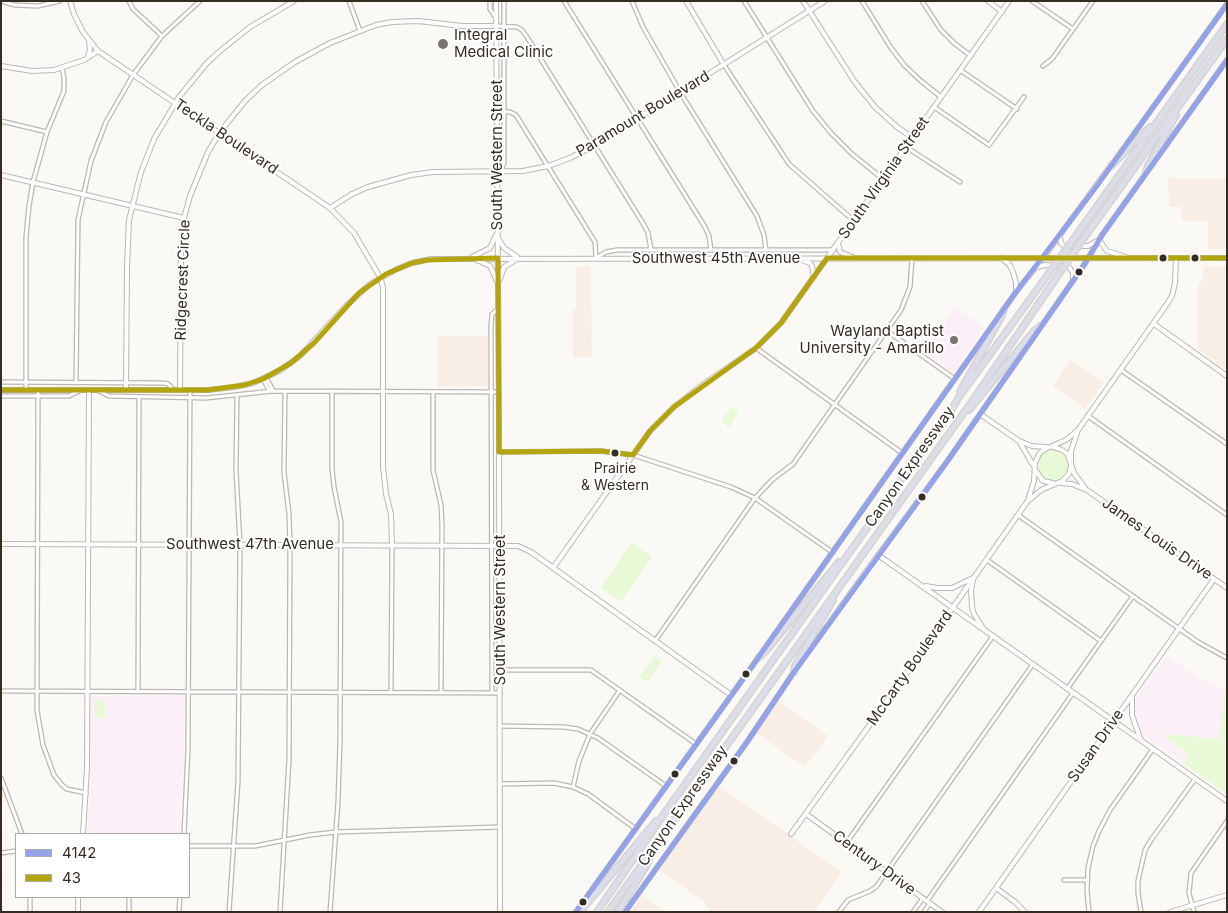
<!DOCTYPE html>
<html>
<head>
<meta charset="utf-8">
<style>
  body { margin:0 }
  #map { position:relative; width:1228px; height:913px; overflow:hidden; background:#fbf9f6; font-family:Inter,sans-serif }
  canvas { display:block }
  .frame { position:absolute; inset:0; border:2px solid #342c23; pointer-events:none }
  .legend { position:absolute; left:15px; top:833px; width:175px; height:65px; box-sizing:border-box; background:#fff; border:1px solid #aeaba7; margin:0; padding:6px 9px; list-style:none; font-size:15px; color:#342c23 }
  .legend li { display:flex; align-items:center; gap:10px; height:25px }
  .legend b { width:25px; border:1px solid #aeaba7 }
</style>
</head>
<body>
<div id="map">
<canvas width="1228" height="913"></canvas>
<div class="frame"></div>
<ul class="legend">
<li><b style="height:6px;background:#94a2ea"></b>4142</li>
<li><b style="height:6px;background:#b4a40d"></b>43</li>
</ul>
</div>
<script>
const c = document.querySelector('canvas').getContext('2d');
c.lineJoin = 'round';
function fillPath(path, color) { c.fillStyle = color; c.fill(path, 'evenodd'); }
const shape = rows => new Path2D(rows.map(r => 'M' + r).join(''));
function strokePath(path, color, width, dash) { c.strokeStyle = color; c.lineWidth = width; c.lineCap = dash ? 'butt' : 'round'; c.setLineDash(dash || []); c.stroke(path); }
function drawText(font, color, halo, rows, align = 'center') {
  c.font = font + ' Inter,sans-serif'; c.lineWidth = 4; c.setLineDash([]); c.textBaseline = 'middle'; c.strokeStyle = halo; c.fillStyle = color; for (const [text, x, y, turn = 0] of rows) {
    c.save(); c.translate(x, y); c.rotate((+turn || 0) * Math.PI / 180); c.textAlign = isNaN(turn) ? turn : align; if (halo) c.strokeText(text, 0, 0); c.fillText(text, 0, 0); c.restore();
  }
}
const industrial = shape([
  [1168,178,1227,178,1227,249,1208,249,1208,221,1182,221,1182,207,1169,207],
  [576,266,591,266,592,357,573,357,573,310,576,309],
  [1204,266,1227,266,1227,370,1197,349,1198,286,1203,279],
  [438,336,488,336,488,386,438,387],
  [1070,360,1104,382,1085,409,1053,386],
  [778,701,828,736,805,767,756,733],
  [719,786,842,872,814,912,711,912,703,901,659,870],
  [642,895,648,899,666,912,630,912]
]);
const education = shape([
  [955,307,985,328,955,372,953,372,923,351],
  [1167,656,1200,678,1225,689,1220,739,1164,737,1189,754,1183,763,1147,739,1138,728,1135,717,1135,704,1139,695],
  [185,695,184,762,180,834,87,834,91,781,91,696]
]);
const green = shape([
  [732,406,739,412,729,427,721,422],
  '1038 465a15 15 0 1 1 30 0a15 15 0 1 1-30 0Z',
  [632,542,652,557,621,602,600,588],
  [654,656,662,662,647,682,639,677],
  [1225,689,1227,690,1227,795,1183,763,1189,754,1164,737,1165,734,1219,739],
  [95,700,105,700,105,718,95,718]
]);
const minor = shape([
  [1,1,15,5,38,6,60,1],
  [129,1,133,9,162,36],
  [349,1,360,31],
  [490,1,490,9,496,18],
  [564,1,705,227,709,236,711,250],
  [632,1,643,27,680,92,757,216,764,235,766,250],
  [744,1,813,111,831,133,852,154,883,179],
  [862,1,891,48,905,66,921,81,941,97],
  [922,1,941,30,954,43,971,56],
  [1032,1,1073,29],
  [496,26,517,27,522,30,527,37,644,225,648,233,651,250],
  [724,65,789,164,854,221],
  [1043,66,1052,59,1093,1],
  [960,70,1017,109],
  [934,107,989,145,1024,97],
  [497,111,510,112,516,115,595,242,596,258,606,252,617,250,833,250],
  [1,121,47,132],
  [906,147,960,182],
  [500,171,504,163,504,1],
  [887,331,955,379],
  [756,348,902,453],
  [1121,370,1227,444],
  [266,378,273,390],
  [263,379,269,390,273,391,499,392],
  [1,382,164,383,168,384,174,390],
  [76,383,78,220,91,161,106,122,133,75,162,36,200,1],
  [26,390,26,237,29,206,33,182,47,132,64,91,64,78,62,68],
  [38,390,37,710,43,745,54,775,62,785,67,789,86,793],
  [99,391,109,396,206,398,273,391],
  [433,392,433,470,441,505,442,525,441,693],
  [1,396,69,396,79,391],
  [1088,416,1227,515],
  [499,452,601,451,633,455,731,487,755,498,832,552],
  [1018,515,1198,642,1227,658],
  [987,560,1101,641],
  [655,641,755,498,773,479,793,464,901,310,910,287,912,258],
  [500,670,591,670,696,744],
  [1067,689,1133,596],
  [1,691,500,693],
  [138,691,139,397],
  [391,693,392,545],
  [492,693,491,326,492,314,498,309],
  [500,726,564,727,578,729,598,738,666,786],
  [1,778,22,834],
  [500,784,554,783,573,787,588,794,636,829],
  [573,787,579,761,590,734,620,690],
  [184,834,188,749,190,390],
  [847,842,993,636],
  [189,846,255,846,310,835,336,832,500,827],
  [1,853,16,851],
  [1064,880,1087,880],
  [927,901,1073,693],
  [30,912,30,897],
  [129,912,129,897],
  [179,912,180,897],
  [229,912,238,781,240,544,236,470,237,395],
  [280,912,289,760,290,545,289,514,284,472,285,391],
  [330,912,338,802,340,742,341,522,334,487,332,468,332,391],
  [839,912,848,900,870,891,876,887,1033,664],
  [913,912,923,898],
  [924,912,930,903],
  [1089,912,1087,891,1088,868,1093,846,1099,831,1110,810,1153,749],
  [1141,912,1138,893,1138,881,1145,850,1151,840,1195,779],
  [1194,912,1189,893,1191,873,1227,821]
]);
const tertiary = shape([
  [686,1,724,65],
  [803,1,854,81,875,107,897,127,913,138],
  [988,1,1002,12],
  [88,57,90,50,89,40],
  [1,175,184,218],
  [380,277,383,287,383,466,386,494,391,514,392,545],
  [1154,324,1227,376],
  [126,390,127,267,129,220,141,172,154,139,179,97,207,63,220,51,250,27,294,1],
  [180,390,181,251,184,218,190,196,208,152,220,132,245,101,262,85,295,62,330,43,376,25,392,22,418,21,462,26,496,26],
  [1,544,518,546,531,552,731,695],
  [878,555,1227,801],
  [553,568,650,431,674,407,697,389,756,348,781,323,1009,1],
  [973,580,971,591,972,607,974,614,983,628],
  [926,586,937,588,952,588,973,578],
  [1132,697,1132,715,1140,738],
  [83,834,87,768,89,390],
  [996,888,1214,579],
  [78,912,78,897],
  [1170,912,1227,895]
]);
const secondary = shape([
  [70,1,74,14,83,32,98,51,330,208,354,233,380,277],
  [496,1,499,419,500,912],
  [1,66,32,71,54,70,84,60,98,51],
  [1116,159,1227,4],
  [330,208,352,194,368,187,411,175,433,172,523,171,548,166,570,158,595,145,825,1],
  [1060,237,1061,243,1064,246,1088,246,1099,240,1107,251,1126,257],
  [498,238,504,248,517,257],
  [838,243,840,252,852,257],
  [472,257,490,248,496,235],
  [1001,258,1009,264,1013,272,1016,283,1016,291],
  [475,259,490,266,497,281],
  [799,259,810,263,812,266,814,277],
  [1037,267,1045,265,1069,267,1073,273,1073,280],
  [500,279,504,267,517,259],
  [1,390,208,390,234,387,253,383,279,371,300,356,348,304,370,284,397,269,412,263,431,259,1227,258],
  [980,414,1019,441,1032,446,1046,447],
  [1019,441,1033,465],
  [1053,447,1060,449,1067,453,1074,473,1085,488],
  [1036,471,1043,481,1053,483],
  [1060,483,1072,484,1087,490,1227,588],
  [1028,500,1034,481,1035,463,1039,454,1045,449,1066,440,1078,430,1167,304,1172,296,1175,283,1176,259],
  [806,814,942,912],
  [791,834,902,680,1027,502,1041,490,1062,481,1069,474,1071,466,1071,451,1078,430],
  [576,912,758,658,1016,292,1043,258,1112,164],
  [625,912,747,742,794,672,868,569,946,463,1084,265,1102,235,1227,60],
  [979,912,996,888,1015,902,1025,912]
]);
const motorway = shape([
  [1111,166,1150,127],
  [1146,172,1148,166,1176,115],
  [1075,237,1227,24],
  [1082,241,1227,39],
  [960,392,1002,315,1004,309],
  [969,410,1034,331,1040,326],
  [758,658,766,651,839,562],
  [794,672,795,666,833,600],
  [580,912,656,821],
  [597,912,664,814,903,477,943,424,959,397,1044,280],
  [608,912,975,397,1052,284],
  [618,912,648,863,650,856]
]);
const motorwayBridge = shape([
  [1044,280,1075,237],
  [1052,284,1082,241]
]);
const bus1 = shape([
  [576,912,758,658,1016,292,1096,187,1227,4],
  [625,912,747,742,794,672,946,463,1084,265,1102,235,1227,60]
]);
const bus2 = shape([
  [1,390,208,390,245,385,263,379,291,363,314,343,359,293,386,274,412,263,427,260,498,258,499,452,601,451,633,455,650,431,674,407,756,348,781,323,827,258,1227,258]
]);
const markers = [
  [443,44,6,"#7a746d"],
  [1163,258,4.5,"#342c23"],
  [1195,258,4.5,"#342c23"],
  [1079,272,4.5,"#342c23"],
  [954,340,5,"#7a746d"],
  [615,453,4.5,"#342c23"],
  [922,497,4.5,"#342c23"],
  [746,674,4.5,"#342c23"],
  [734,761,4.5,"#342c23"],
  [675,774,4.5,"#342c23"],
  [583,902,4.5,"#342c23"]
];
const busNames = [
  ["Prairie",615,469],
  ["& Western",615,486]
];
const poiNames = [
  ["Integral",454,35],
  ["Medical Clinic",454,52],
  ["Wayland Baptist",944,331,"right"],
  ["University - Amarillo",944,348,"right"]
];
const streetNames = [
  ["Paramount Boulevard",643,114,-31],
  ["Teckla Boulevard",226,137,34],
  ["South Western Street",497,155,-90],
  ["South Virginia Street",884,178,-55],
  ["Southwest 45th Avenue",716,258],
  ["Ridgecrest Circle",183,280,-88],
  ["Canyon Expressway",910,467,-55],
  ["James Louis Drive",1157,539,35],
  ["Southwest 47th Avenue",250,544],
  ["South Western Street",500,610,-90],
  ["McCarty Boulevard",910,668,-55],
  ["Susan Drive",1096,746,-55],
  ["Canyon Expressway",683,806,-55],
  ["Century Drive",874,863,36]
];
fillPath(industrial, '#f9eee6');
fillPath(education, '#fcf0f8');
fillPath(green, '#e8f9d8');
strokePath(minor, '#bbb7b2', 5.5);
strokePath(tertiary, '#bbb7b2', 6);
strokePath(secondary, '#bbb7b2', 6);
strokePath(motorway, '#d5d2d0', 8);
strokePath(minor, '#fefefe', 3);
strokePath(tertiary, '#fefefe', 4);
strokePath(secondary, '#fefefe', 4);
strokePath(motorway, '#dbdee9', 5);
strokePath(motorwayBridge, '#d5d2d0', 8, []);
strokePath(motorwayBridge, '#dbdee9', 5);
strokePath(bus1, '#94a2ea', 5);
strokePath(bus2, '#b4a40d', 5);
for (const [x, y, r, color] of markers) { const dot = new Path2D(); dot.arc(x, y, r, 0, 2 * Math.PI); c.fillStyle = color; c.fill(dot); strokePath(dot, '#fff', 2); }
drawText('14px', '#342c23', '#fff', busNames);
drawText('15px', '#342c23', '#fff', poiNames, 'left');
drawText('15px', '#342c23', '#fff', streetNames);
</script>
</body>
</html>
